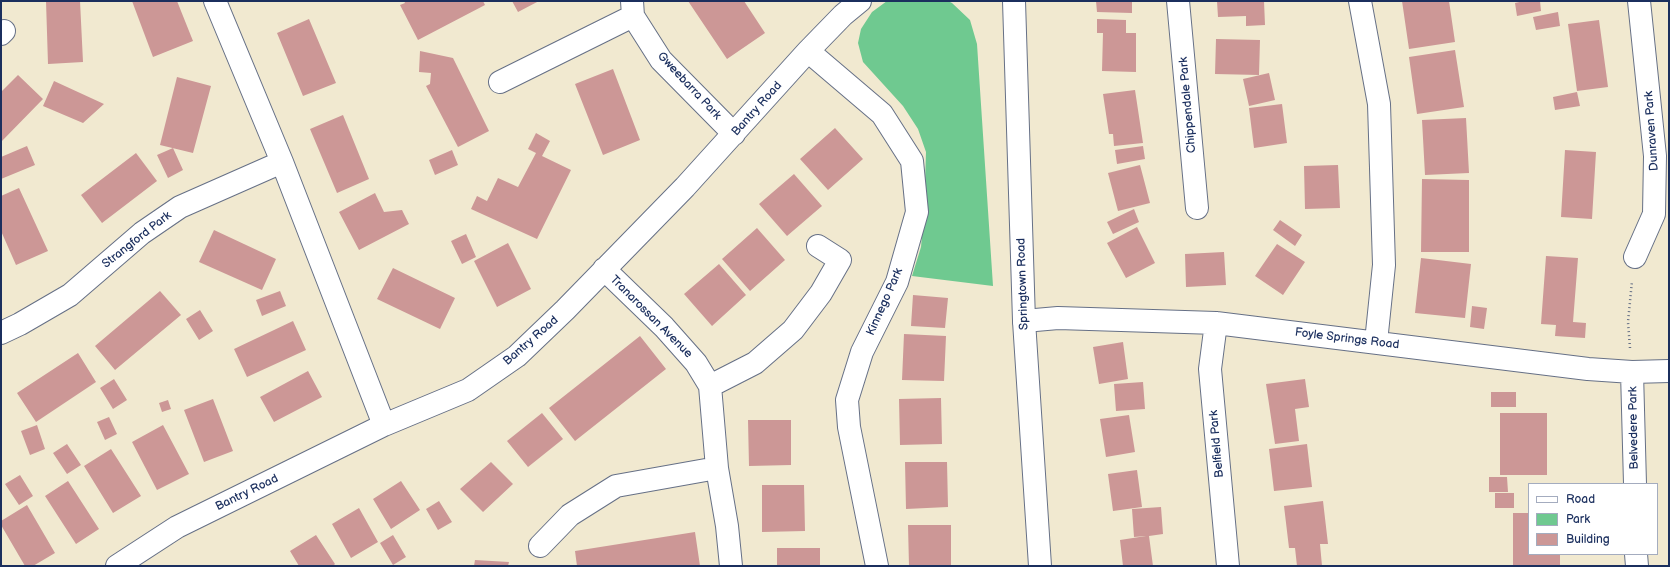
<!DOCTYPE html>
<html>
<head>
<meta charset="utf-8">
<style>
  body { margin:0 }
  #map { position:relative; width:1670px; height:567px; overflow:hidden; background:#f1e9d0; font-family:"Balsamiq Sans",sans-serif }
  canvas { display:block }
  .frame { position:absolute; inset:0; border:2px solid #1b2f5e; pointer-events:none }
  .legend { position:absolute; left:1528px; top:483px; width:130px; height:72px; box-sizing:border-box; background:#fff; border:1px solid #a4acbf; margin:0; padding:5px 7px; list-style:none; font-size:12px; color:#1b2f5e }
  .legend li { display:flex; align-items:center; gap:8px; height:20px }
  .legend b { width:20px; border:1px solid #a4acbf }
</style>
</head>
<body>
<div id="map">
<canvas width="1670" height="567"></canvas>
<div class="frame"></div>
<ul class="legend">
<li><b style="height:5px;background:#fff"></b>Road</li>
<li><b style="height:11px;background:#6fc990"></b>Park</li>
<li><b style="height:11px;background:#cc9796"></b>Building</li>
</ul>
</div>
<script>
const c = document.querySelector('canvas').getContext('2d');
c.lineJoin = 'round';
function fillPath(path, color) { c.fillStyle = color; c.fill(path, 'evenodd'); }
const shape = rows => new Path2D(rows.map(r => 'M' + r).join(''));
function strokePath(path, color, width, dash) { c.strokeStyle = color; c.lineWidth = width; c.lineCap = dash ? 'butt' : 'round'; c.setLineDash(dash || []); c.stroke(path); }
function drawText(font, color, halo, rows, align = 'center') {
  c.font = font + ' "Balsamiq Sans",sans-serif'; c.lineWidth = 3.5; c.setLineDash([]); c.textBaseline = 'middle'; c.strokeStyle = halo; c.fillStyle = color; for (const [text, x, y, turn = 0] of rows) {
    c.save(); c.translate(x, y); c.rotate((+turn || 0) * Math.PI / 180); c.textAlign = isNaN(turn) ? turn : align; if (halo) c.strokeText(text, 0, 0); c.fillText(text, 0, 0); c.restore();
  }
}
const green = shape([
  [887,1,948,1,952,3,970,20,977,44,993,286,912,276,921,247,924,213,926,152,918,129,903,106,863,62,858,43,861,29,872,12]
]);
const building = shape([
  [46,1,80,1,83,62,48,64],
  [132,1,177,1,193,41,153,57],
  [404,1,483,1,485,5,418,40,400,5,405,3],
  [512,1,539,1,518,12],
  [688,1,744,1,765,33,727,59],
  [1096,1,1132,1,1132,13,1097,12],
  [1217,1,1264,1,1265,25,1246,26,1246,16,1218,17],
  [1402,1,1449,1,1455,42,1409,49],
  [1524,1,1540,1,1541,11,1517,16,1515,3],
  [1558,12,1560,26,1536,30,1533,17],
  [309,19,336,83,303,96,277,33],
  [1097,19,1126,20,1126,33,1136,33,1136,72,1102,71,1103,33,1097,33],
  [1599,20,1608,87,1577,91,1568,24],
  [1216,39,1260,40,1259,75,1215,74],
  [1455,50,1464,107,1417,114,1409,57],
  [420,51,453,58,489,131,458,147,426,86,430,84,431,73,419,72],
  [613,69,640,140,603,155,575,84],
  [1269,73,1275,100,1249,106,1243,79],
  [18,75,43,99,1,142,1,92],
  [177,77,211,86,193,153,160,145],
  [54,81,104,104,83,123,43,106],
  [1135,90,1143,143,1114,146,1113,134,1109,134,1103,94],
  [1577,92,1580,106,1555,110,1553,97],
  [1282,104,1287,143,1254,148,1249,108],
  [343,115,369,179,337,193,310,129],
  [1466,118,1469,173,1425,175,1422,120],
  [835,128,863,159,828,190,800,159],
  [536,133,550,141,542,156,571,170,537,239,471,209,477,196,487,201,498,178,518,187,536,153,528,149],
  [27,146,35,165,1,179,1,157],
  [1143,146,1145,159,1117,164,1115,150],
  [173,148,183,170,168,178,157,155],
  [452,150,458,165,435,175,429,160],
  [1565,150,1596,152,1592,219,1561,217],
  [136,153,157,181,102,223,81,195],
  [1140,165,1150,203,1118,211,1108,173],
  [1338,165,1340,208,1305,209,1304,166],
  [794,174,822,206,787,236,759,204],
  [1422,179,1469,180,1469,252,1421,252],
  [19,188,48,251,16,265,1,231,1,196],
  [375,193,384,212,402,210,409,224,359,250,339,212],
  [1134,209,1139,222,1113,234,1107,222],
  [1280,220,1302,235,1295,246,1273,230],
  [1137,227,1155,263,1126,278,1107,243],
  [757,228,785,260,750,291,722,259],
  [214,230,276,259,262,290,199,262],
  [466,234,476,257,462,264,451,241],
  [508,243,531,289,497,307,474,261],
  [1277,244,1305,262,1283,295,1255,276],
  [1224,252,1226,285,1186,287,1185,254],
  [1546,256,1578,258,1573,322,1586,323,1585,338,1555,336,1556,325,1541,324],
  [1421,258,1471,264,1465,318,1415,313],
  [719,264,746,295,712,326,684,294],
  [393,268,455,298,440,329,377,299],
  [160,291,181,315,115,370,95,346],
  [280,291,286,306,262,316,256,300],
  [913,295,948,298,945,328,911,326],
  [1472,306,1487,308,1484,329,1470,327],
  [200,310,213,331,199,340,186,319],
  [293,321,306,350,247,377,234,349],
  [904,334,946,336,944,381,902,380],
  [640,336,666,369,575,441,549,408],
  [1123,342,1128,379,1099,384,1093,347],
  [78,353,96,382,36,422,17,393],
  [308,371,322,397,274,422,260,397],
  [114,379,127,400,113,409,100,388],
  [1305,379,1309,407,1295,409,1299,441,1275,444,1266,384],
  [1143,382,1145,409,1116,411,1114,384],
  [1491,392,1516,392,1516,407,1491,407],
  [941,398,942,444,900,445,899,399],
  [213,399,233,451,204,462,184,410],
  [168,400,171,409,162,412,159,403],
  [542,413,563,439,528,467,507,441],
  [1500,413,1547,413,1547,475,1500,475],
  [1129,415,1135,452,1106,457,1100,419],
  [109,417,117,434,105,440,97,422],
  [748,420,791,420,791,465,749,466],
  [37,425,45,449,30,455,21,431],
  [163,425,189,474,157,490,132,442],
  [67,444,81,465,67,474,53,453],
  [1307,444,1312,487,1274,491,1269,449],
  [111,449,141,496,113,513,84,466],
  [491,462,513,484,483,512,460,489],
  [905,462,947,462,948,507,906,509],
  [1137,470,1142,507,1113,511,1108,474],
  [20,475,33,496,19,505,5,484],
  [1489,477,1507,477,1508,492,1489,492],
  [68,481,99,529,76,544,45,496],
  [401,481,420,510,391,529,373,499],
  [762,485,804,485,805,531,762,532],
  [1495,493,1514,493,1514,508,1495,508],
  [439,501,452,522,438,530,426,509],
  [1323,501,1328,544,1320,544,1322,566,1297,566,1295,548,1289,548,1284,506],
  [27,505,55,553,33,566,25,566,1,525,1,521],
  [1161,507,1163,534,1149,536,1153,566,1123,566,1120,540,1146,536,1134,537,1132,509],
  [359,508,378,542,351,558,332,524],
  [1513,513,1529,513,1529,554,1560,554,1560,566,1513,566],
  [908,525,951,525,951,566,909,566],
  [695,532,700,566,577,566,575,551],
  [316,535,335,564,333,566,299,566,290,551],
  [393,535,406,557,393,565,380,543],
  [777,548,820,548,820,566,777,566],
  [475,560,509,562,508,566,474,566]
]);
const path = shape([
  [1630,348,1628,322,1632,281]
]);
const minor = shape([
  [215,1,282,162,384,425],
  [632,1,633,16,661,60,734,134],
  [1178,1,1197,208],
  [1360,1,1379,104,1384,265,1376,342],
  [1,34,4,31],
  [808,51,882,114,912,161,917,212,897,282,862,352,847,400,849,427,877,566],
  [500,82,633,16],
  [1635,257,1654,214,1655,156,1639,1],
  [604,269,664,327,696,363,710,386,717,468,727,526,731,566],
  [1024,321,1058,318,1216,323,1588,369,1632,372,1669,371],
  [1216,323,1210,369,1228,566],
  [1,333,20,324,70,295,142,233,180,207,282,162],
  [1632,372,1635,484],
  [710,386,755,363,793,330,821,293,840,260,818,246],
  [540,546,570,515,616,486,717,468],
  [1636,554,1637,566],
  [117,566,177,527,384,425,468,390,517,356,565,310,685,187,808,51,843,15,860,1]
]);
const major = shape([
  [1014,1,1024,321,1040,566]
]);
const streetNames = [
  ["Gweebarra Park",689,86,47],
  ["Chippendale Park",1188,105,-95],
  ["Bantry Road",757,109,-48],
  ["Dunraven Park",1652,131,-94],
  ["Strangford Park",137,240,-38],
  ["Springtown Road",1023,284,-92],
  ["Kinnego Park",885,302,-66],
  ["Tranarossan Avenue",651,317,45],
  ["Foyle Springs Road",1347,339,7],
  ["Bantry Road",531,341,-41],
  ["Belvedere Park",1634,428,-91],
  ["Belfield Park",1217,444,-95],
  ["Bantry Road",247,493,-26]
];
fillPath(green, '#6fc990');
fillPath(building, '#cc9796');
strokePath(minor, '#667086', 24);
strokePath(major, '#667086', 24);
strokePath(path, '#667086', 2.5, [1, 3]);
strokePath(minor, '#fff', 22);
strokePath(major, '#fff', 22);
drawText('12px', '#1b2f5e', '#fff', streetNames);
</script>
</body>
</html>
